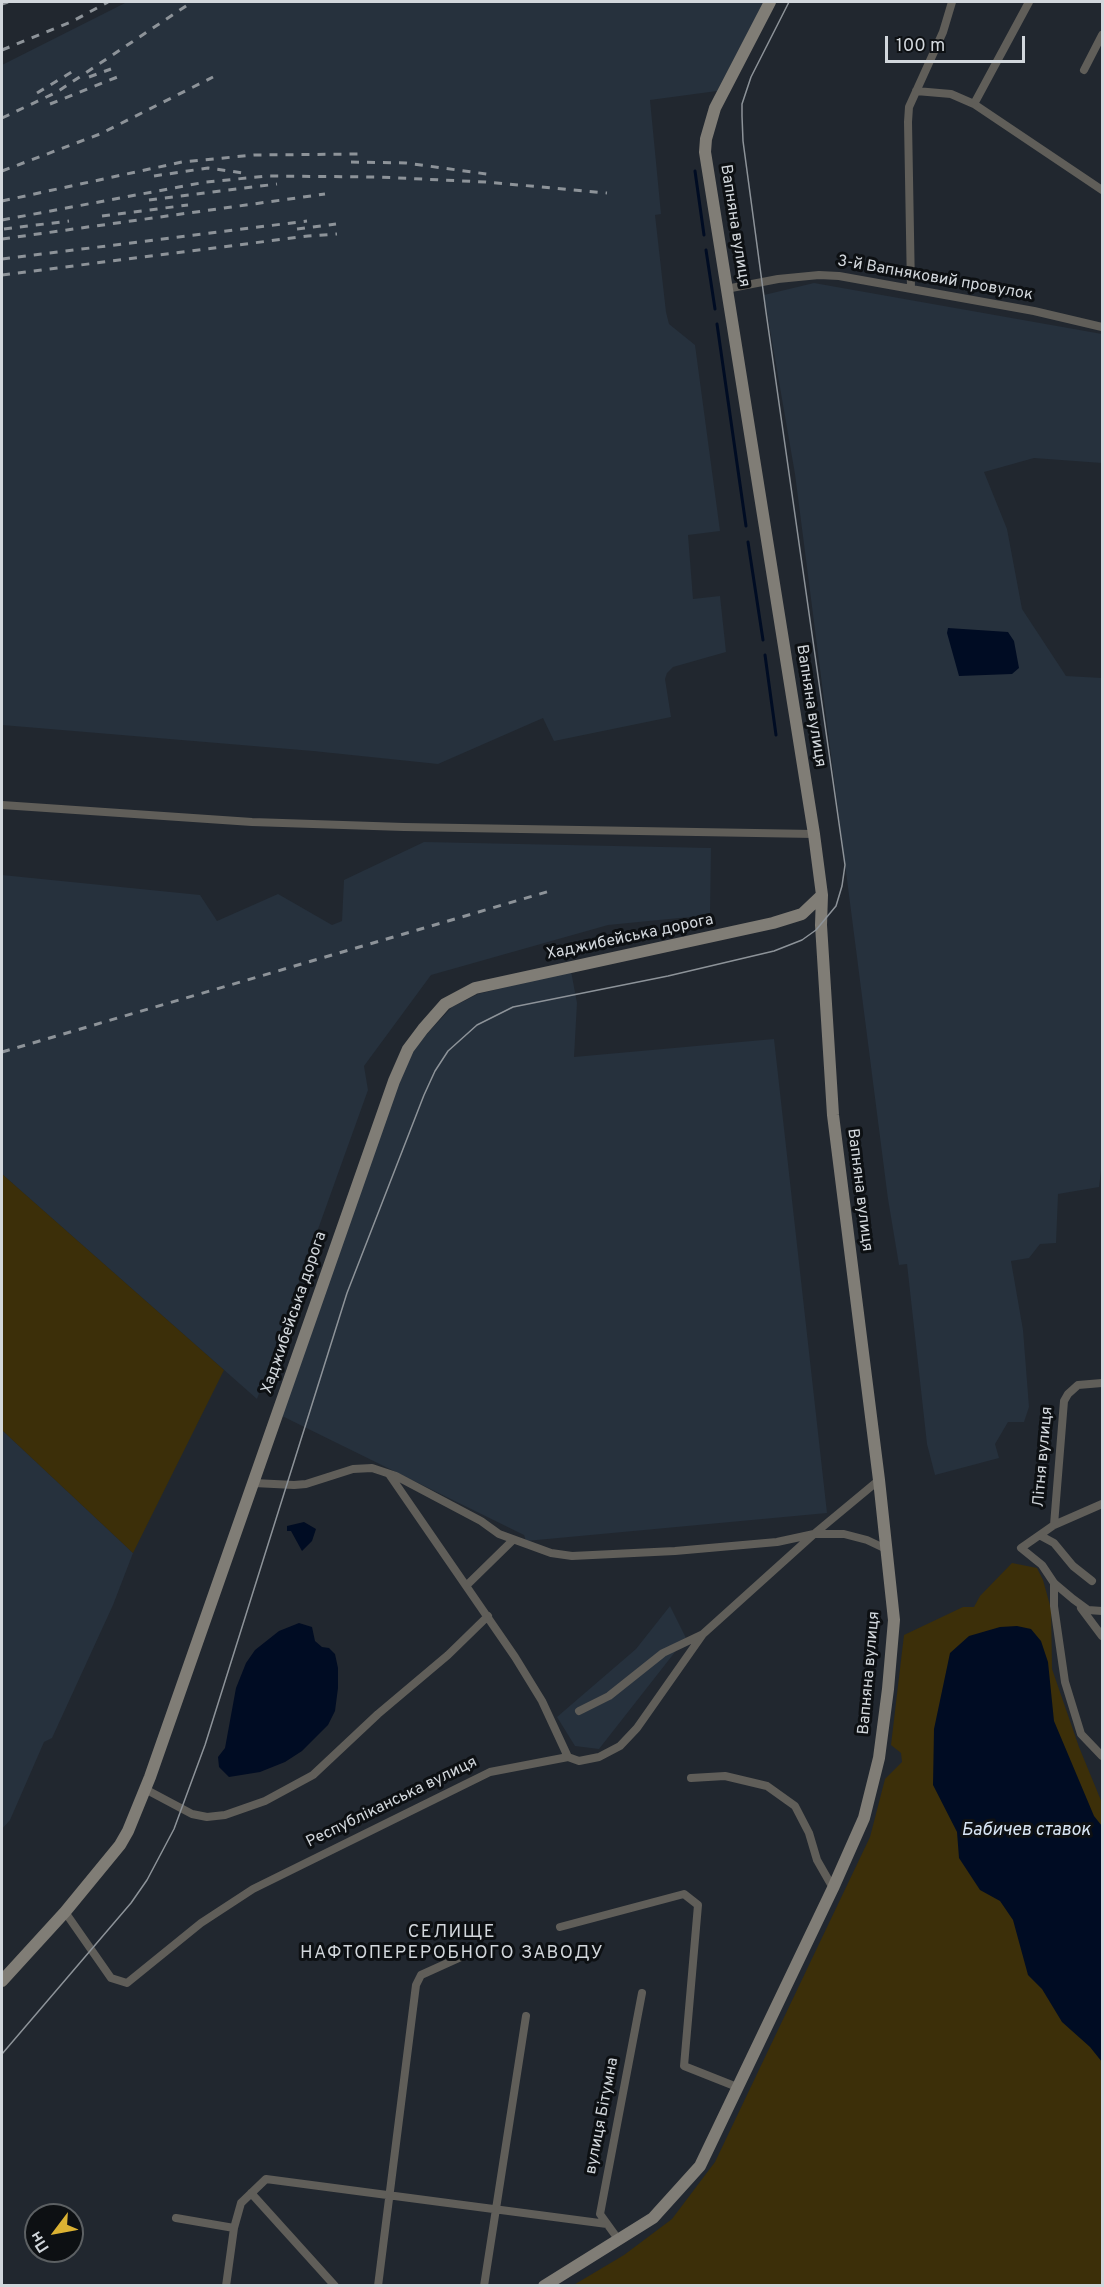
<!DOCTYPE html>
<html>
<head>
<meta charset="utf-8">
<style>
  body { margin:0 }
  #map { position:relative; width:1104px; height:2287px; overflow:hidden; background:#21272f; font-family:Overpass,sans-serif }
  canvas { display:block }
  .frame { position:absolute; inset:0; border:3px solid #d2d7dc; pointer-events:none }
  .north { position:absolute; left:24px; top:2203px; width:60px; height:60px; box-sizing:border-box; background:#0d1013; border:2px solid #5c6063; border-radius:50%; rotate:238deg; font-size:16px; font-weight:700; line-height:24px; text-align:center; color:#d2d7dc }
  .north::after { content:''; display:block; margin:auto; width:21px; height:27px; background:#dbb233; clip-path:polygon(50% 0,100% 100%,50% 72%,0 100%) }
  .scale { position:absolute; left:885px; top:36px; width:140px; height:27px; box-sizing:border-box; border:3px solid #d2d7dc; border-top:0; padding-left:8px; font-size:18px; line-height:21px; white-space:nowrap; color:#d2d7dc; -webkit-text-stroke:4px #0d1013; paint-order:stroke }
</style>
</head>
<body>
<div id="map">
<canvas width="1104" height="2287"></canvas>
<div class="frame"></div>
<div class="north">Пн</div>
<div class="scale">100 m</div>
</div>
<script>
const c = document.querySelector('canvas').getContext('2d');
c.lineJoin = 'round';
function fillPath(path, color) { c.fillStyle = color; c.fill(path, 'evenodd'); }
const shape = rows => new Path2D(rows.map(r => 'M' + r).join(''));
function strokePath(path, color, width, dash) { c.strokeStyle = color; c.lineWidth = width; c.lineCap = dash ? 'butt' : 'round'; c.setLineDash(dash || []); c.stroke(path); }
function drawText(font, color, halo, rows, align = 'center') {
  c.font = font + ' Overpass,sans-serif'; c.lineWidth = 6; c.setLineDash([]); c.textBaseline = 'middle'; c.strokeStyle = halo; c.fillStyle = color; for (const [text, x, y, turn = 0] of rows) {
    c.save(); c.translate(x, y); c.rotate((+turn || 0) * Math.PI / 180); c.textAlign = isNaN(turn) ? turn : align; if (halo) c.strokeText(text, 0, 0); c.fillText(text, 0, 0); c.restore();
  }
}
const built = shape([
  [127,2,764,2,717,91,650,100,661,214,655,215,666,312,669,324,695,345,720,531,688,535,693,599,720,596,726,652,673,667,667,673,665,679,671,717,554,741,543,718,438,764,313,751,2,725,2,65],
  [814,283,1102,334,1102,463,1034,458,984,472,1007,529,1022,609,1066,676,1102,678,1102,1163,1099,1187,1058,1194,1056,1243,1040,1244,1029,1258,1011,1261,1023,1330,1029,1407,1024,1422,1008,1422,995,1444,999,1458,935,1475,927,1444,907,1264,899,1265,888,1199,795,474,764,295],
  [424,842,711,848,710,915,608,925,431,975,364,1066,368,1090,257,1399,2,1174,2,875,200,895,217,921,278,894,332,925,342,921,344,880],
  [571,971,577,1003,574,1057,774,1039,827,1513,526,1541,524,1535,280,1415,395,1083,411,1051,452,1007,478,994],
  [2,1430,133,1553,113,1605,52,1738,44,1742,10,1820,2,1829],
  [670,1606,686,1638,599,1749,575,1746,557,1717,636,1649]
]);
const green = shape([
  [2,1174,224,1370,133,1553,2,1430],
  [1012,1563,1037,1568,1043,1580,1051,1609,1052,1669,1079,1747,1102,1803,1102,2285,572,2286,624,2255,672,2219,715,2162,870,1837,885,1779,902,1762,901,1753,891,1745,904,1635,963,1607,974,1607,980,1596]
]);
const water = shape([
  [948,628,1008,632,1014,641,1019,668,1012,674,959,676,947,633],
  [304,1522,316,1529,312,1541,302,1551,291,1531,287,1531,287,1526],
  [299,1623,312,1627,315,1641,322,1647,329,1648,335,1654,338,1668,338,1688,335,1711,328,1725,302,1751,285,1762,260,1772,229,1777,219,1767,218,1757,225,1748,236,1688,246,1663,255,1650,279,1631],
  [1017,1626,1031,1629,1041,1641,1048,1662,1054,1721,1094,1816,1102,1826,1102,2062,1090,2047,1062,2022,1042,1989,1028,1975,1013,1920,1000,1901,980,1890,959,1858,957,1832,933,1785,934,1729,950,1653,969,1636,1000,1627]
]);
const stream = shape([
  [695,171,704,235],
  [706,250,715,309],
  [717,324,746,526],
  [748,542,763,640],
  [765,655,776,735]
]);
const street = shape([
  [1084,70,1102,35],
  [916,91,951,94,974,104,1102,190],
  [974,104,1029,2],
  [726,289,778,279,819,275,839,276,1034,311,1102,327],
  [911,289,908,122,909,107,943,32,952,2],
  [2,805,252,822,404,827,814,834],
  [389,1474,515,1657,542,1701,568,1757],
  [254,1483,294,1485,306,1484,353,1469,372,1468,396,1476,481,1521,499,1534,551,1553,572,1556,675,1551,777,1542,814,1534,879,1480],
  [1102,1504,1054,1525,1021,1548,1042,1565,1054,1583,1073,1599,1088,1610,1102,1611],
  [1054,1525,1064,1401,1068,1394,1078,1385,1102,1383],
  [1041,1536,1054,1543,1073,1566,1092,1581],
  [1054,1583,1054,1606,1065,1682,1081,1734,1102,1756],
  [467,1585,513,1540],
  [1081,1608,1102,1636],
  [579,1711,609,1696,663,1653,703,1634],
  [691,1778,725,1776,767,1786,795,1806,809,1833,817,1860,833,1888],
  [145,1789,192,1814,207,1817,225,1815,265,1801,313,1775,378,1714,448,1655,488,1616],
  [65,1912,111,1978,127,1983,201,1923,253,1889,490,1772,568,1757,579,1761,599,1757,620,1746,637,1728,703,1634,814,1534,844,1534,867,1540,886,1549],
  [560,1927,684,1894,698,1905,684,2066,737,2087],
  [251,2193,335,2286],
  [176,2218,234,2228],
  [618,2239,600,2214,642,1993],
  [226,2286,234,2228,241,2203,266,2179,607,2224],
  [378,2286,416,1985,421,1975,463,1956],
  [484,2286,526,2016]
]);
const secondary = shape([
  [2,1981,65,1912,120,1845,128,1831,150,1777,394,1081,408,1049,423,1029,445,1004,475,988,773,923,802,914,822,895],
  [544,2286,653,2218,700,2166,833,1888,864,1818,879,1758,888,1689,894,1620,879,1480,833,1115,821,925,822,895,814,834,705,152,706,139,715,108,770,2]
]);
const tram = shape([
  [2,2054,131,1903,147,1880,174,1829,205,1745,347,1293,424,1095,435,1071,448,1051,477,1025,513,1007,668,976,774,951,802,940,816,930,836,906,842,886,845,865,766,312,743,141,742,116,742,104,751,77,789,2]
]);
const rail = shape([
  [2,4,8,2],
  [2,50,71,22,108,2],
  [89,77,111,69],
  [37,93,75,70],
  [50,104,120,76],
  [2,118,57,92,192,2],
  [351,162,406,163,494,175],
  [2,171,100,134,213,77],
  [154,176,208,168,243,173],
  [149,200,277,184],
  [2,201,182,162,254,155,363,154],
  [102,216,188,205],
  [2,220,206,182,268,176,377,177,486,182,607,193],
  [4,229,69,221],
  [297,229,336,224],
  [2,239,325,194],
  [2,259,307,221],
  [2,275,308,236,337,234],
  [2,1052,550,891]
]);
const streetNames = [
  ["Вапняна вулиця",734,226,81],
  ["3-й Вапняковий провулок",935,279,10],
  ["Вапняна вулиця",810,706,81],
  ["Хаджибейська дорога",630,938,-12],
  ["Вапняна вулиця",859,1190,83],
  ["Хаджибейська дорога",295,1313,-71],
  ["Літня вулиця",1044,1457,-85],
  ["Вапняна вулиця",870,1673,-85],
  ["Республіканська вулиця",392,1803,-26],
  ["вулиця Бітумна",603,2116,-79]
];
const waterNames = [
  ["Бабичев ставок",1026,1831]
];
const neighbourhoodNames = [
  ["СЕЛИЩЕ",452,1933],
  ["НАФТОПЕРЕРОБНОГО ЗАВОДУ",452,1954]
];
fillPath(built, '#26313d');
fillPath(green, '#3c2f09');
fillPath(water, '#000c23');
strokePath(stream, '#000c23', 3);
strokePath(street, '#605e59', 8);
strokePath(secondary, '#807d76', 12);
strokePath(tram, '#8d9399', 1.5);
strokePath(rail, '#8d9399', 3, [8, 8]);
drawText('16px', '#d2d7dc', '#0d1013', streetNames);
drawText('italic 18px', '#d7e4f3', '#0d1013', waterNames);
c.letterSpacing = '1.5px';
drawText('18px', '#d2d7dc', '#0d1013', neighbourhoodNames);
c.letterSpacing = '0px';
</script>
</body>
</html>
